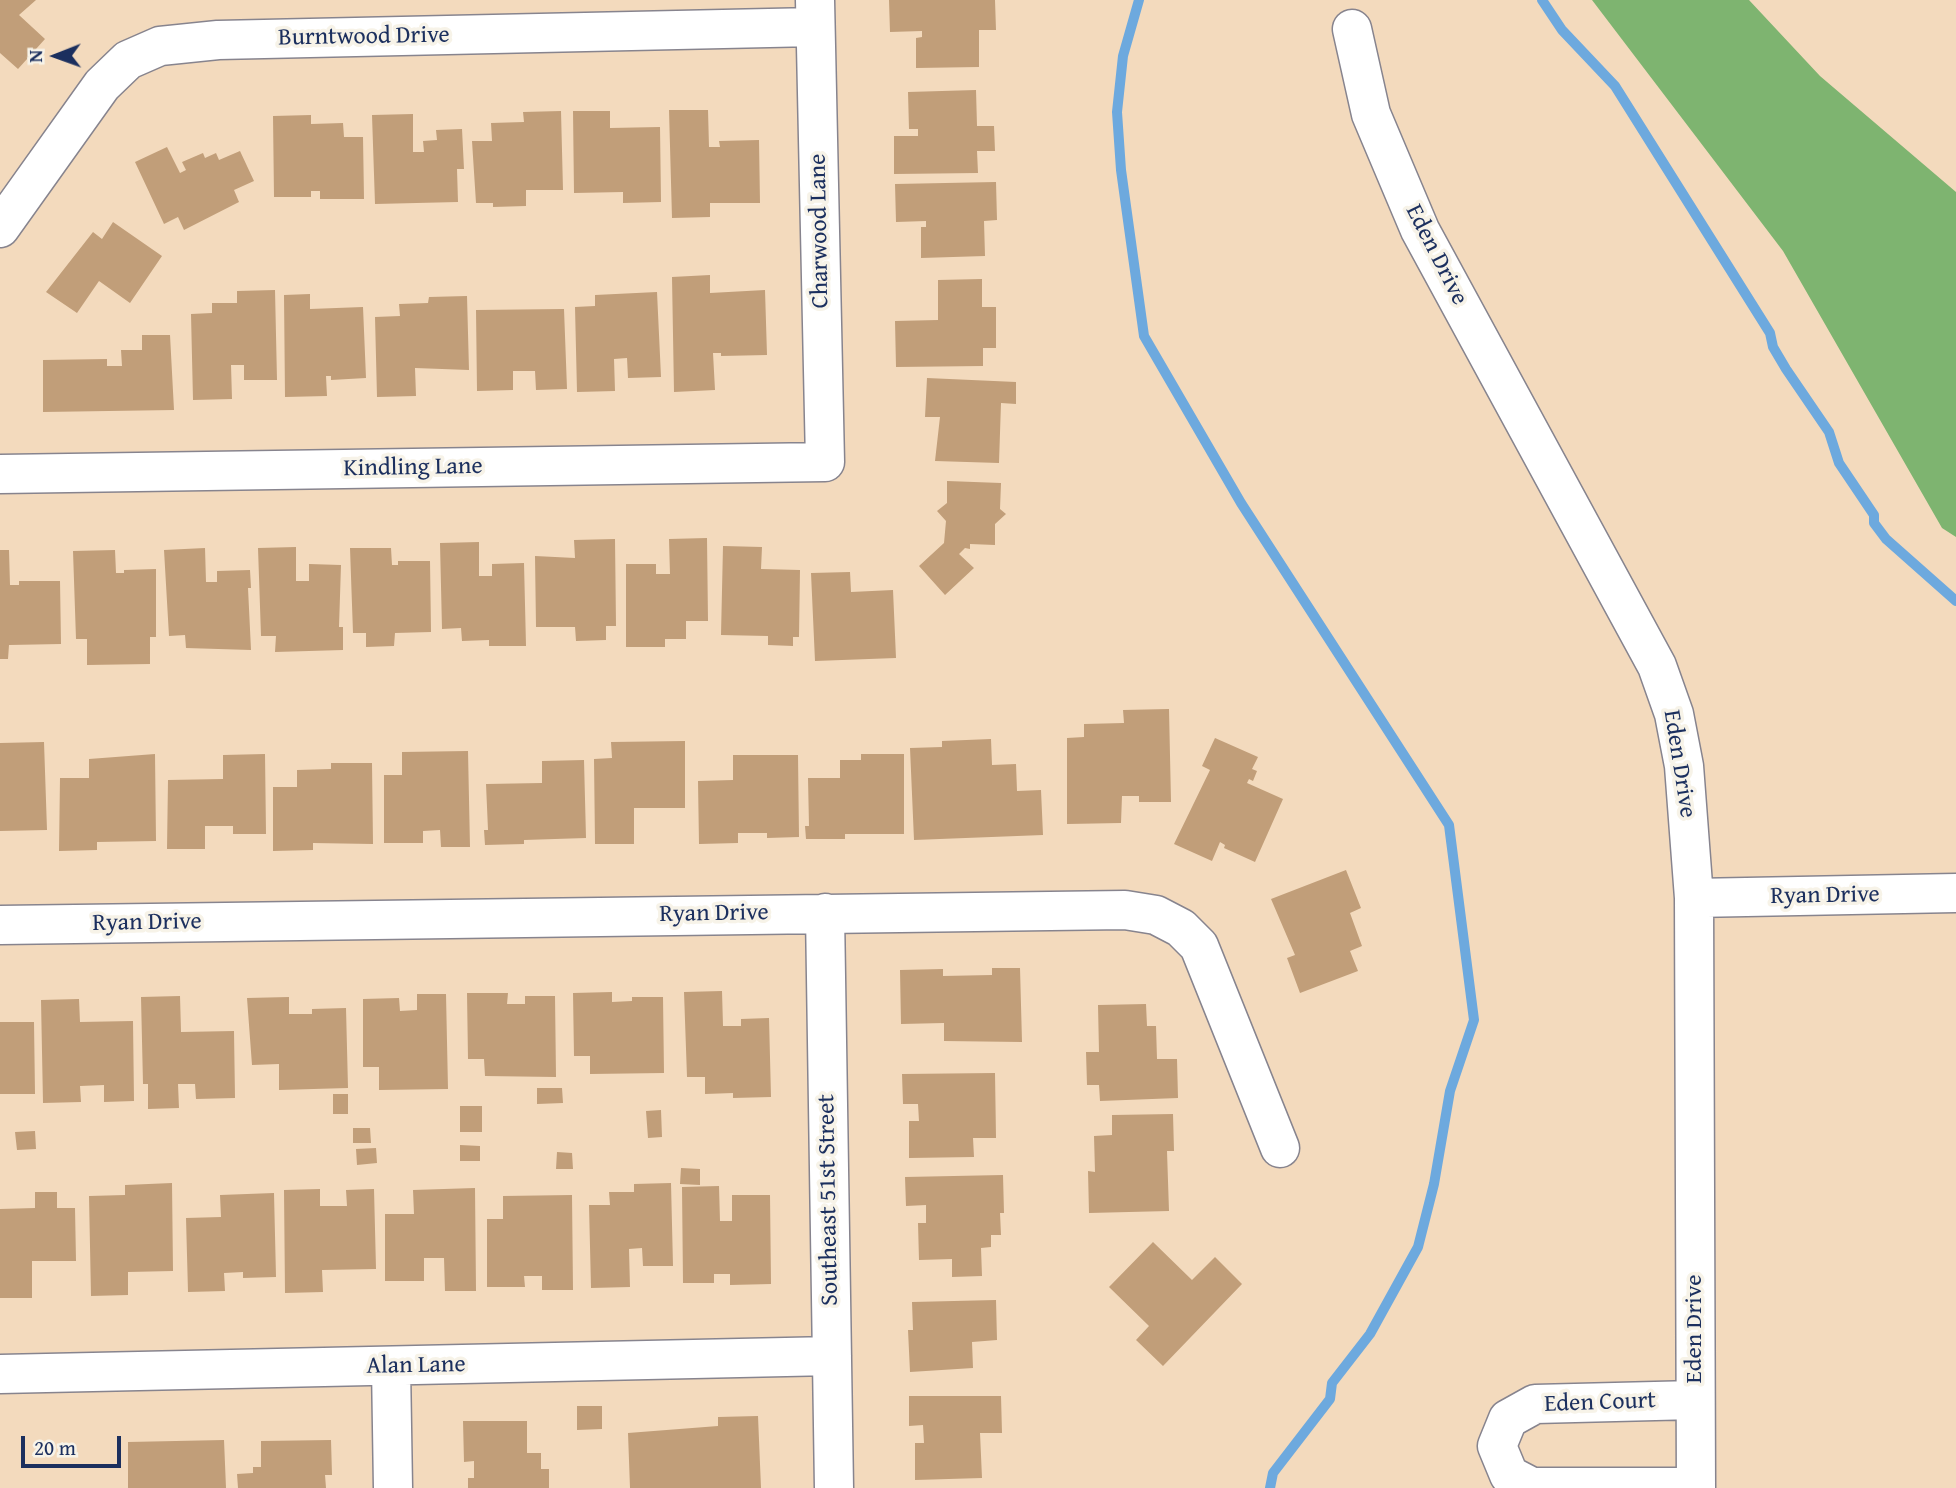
<!DOCTYPE html>
<html>
<head>
<meta charset="utf-8">
<style>
  body { margin:0 }
  #map { position:relative; width:1956px; height:1488px; overflow:hidden; background:#f3dabd; font-family:"Gentium Book Plus",serif }
  canvas { display:block }
  .north { position:absolute; left:21px; top:21px; width:70px; height:70px; -webkit-text-stroke:5px #f7f3e8; paint-order:stroke; rotate:269deg; font-size:19px; font-weight:700; line-height:28px; text-align:center; color:#1b2f5e }
  .north::after { content:''; display:block; margin:auto; width:24px; height:32px; background:#1b2f5e; clip-path:polygon(50% 0,100% 100%,50% 72%,0 100%) }
  .scale { position:absolute; left:21px; top:1436px; width:100px; height:32px; box-sizing:border-box; border:4px solid #1b2f5e; border-top:0; padding-left:9px; font-size:21px; line-height:24px; white-space:nowrap; color:#1b2f5e; -webkit-text-stroke:5px #f7f3e8; paint-order:stroke }
</style>
</head>
<body>
<div id="map">
<canvas width="1956" height="1488"></canvas>
<div class="north">N</div>
<div class="scale">20 m</div>
</div>
<script>
const c = document.querySelector('canvas').getContext('2d');
c.lineJoin = 'round';
function fillPath(path, color) { c.fillStyle = color; c.fill(path, 'evenodd'); }
const shape = rows => new Path2D(rows.map(r => 'M' + r).join(''));
function strokePath(path, color, width, dash) { c.strokeStyle = color; c.lineWidth = width; c.lineCap = dash ? 'butt' : 'round'; c.setLineDash(dash || []); c.stroke(path); }
function drawText(font, color, halo, rows, align = 'center') {
  c.font = font + ' "Gentium Book Plus",serif'; c.lineWidth = 7; c.setLineDash([]); c.textBaseline = 'middle'; c.strokeStyle = halo; c.fillStyle = color; for (const [text, x, y, turn = 0] of rows) {
    c.save(); c.translate(x, y); c.rotate((+turn || 0) * Math.PI / 180); c.textAlign = isNaN(turn) ? turn : align; if (halo) c.strokeText(text, 0, 0); c.fillText(text, 0, 0); c.restore();
  }
}
const forest = shape([
  [1592,0,1749,0,1820,76,1956,192,1956,537,1942,528,1783,251]
]);
const stream = shape([
  [1139,0,1123,56,1117,112,1121,170,1144,336,1241,503,1449,825,1474,1020,1450,1091,1434,1184,1418,1247,1370,1334,1332,1383,1330,1399,1273,1473,1270,1488],
  [1542,0,1562,30,1615,86,1770,333,1773,347,1786,369,1829,432,1839,463,1874,515,1874,523,1886,539,1956,601]
]);
const building = shape([
  [0,0,36,0,19,15,45,39,18,69,0,53],
  [889,0,995,0,996,30,979,30,979,67,916,68,916,38,922,37,922,31,890,32],
  [976,90,977,126,994,126,995,151,977,151,978,173,894,174,894,136,918,136,918,129,909,129,908,92],
  [669,110,708,110,709,147,720,147,719,141,759,140,760,203,710,203,710,217,672,218],
  [561,111,563,190,526,190,526,206,493,207,493,203,476,203,472,141,492,141,491,123,524,122,523,112],
  [573,111,610,111,610,128,660,127,661,202,623,203,623,192,574,193],
  [413,114,413,152,424,152,423,141,437,140,436,130,462,129,464,169,457,169,458,202,375,204,372,115],
  [311,115,311,124,343,123,344,137,363,137,364,199,320,199,320,191,311,191,311,197,274,197,273,116],
  [167,147,180,173,186,170,182,162,203,153,205,158,216,153,219,160,240,151,254,181,234,190,239,202,184,230,178,217,164,224,135,162],
  [996,182,997,220,984,221,985,256,921,258,921,227,926,227,926,221,896,222,895,184],
  [113,222,162,256,130,303,99,281,77,313,46,292,93,232,102,239],
  [710,275,710,293,765,290,767,355,721,356,721,353,713,353,715,390,674,392,672,277],
  [982,279,982,307,996,307,996,348,983,348,983,366,896,367,895,321,938,320,938,280],
  [275,290,277,380,244,380,244,365,231,365,232,399,193,400,191,314,212,313,212,303,237,303,237,291],
  [657,292,661,377,628,378,627,358,614,359,615,391,577,392,575,307,595,306,595,295],
  [310,294,310,309,363,307,366,378,331,380,331,376,326,376,327,396,285,397,284,295],
  [467,296,469,370,415,368,416,396,377,397,375,317,400,316,399,304,428,303,429,297],
  [564,309,567,389,536,390,535,371,513,371,513,390,477,391,476,310],
  [142,335,170,335,174,410,43,412,43,360,107,359,107,366,122,366,121,350,142,350],
  [927,378,1016,382,1016,404,1001,403,999,463,935,461,940,417,925,417],
  [947,481,1001,483,1000,509,1006,514,995,524,995,545,970,544,970,549,965,548,959,554,974,568,945,595,919,566,944,543,946,521,937,511,947,503],
  [707,538,708,621,686,621,686,639,665,639,665,647,626,647,626,564,656,564,656,574,670,574,669,539],
  [615,539,616,626,606,626,606,640,576,641,575,627,536,627,535,556,575,558,574,540],
  [479,542,479,576,492,576,492,564,524,563,526,646,489,646,489,640,462,641,461,628,442,629,440,543],
  [723,546,762,547,761,569,800,570,799,637,793,637,793,646,768,645,768,636,721,635],
  [296,547,296,581,309,581,309,564,341,565,339,627,343,627,343,650,275,652,276,636,261,636,258,548],
  [205,548,206,582,217,582,217,571,250,570,251,588,248,588,251,650,186,648,185,635,169,636,164,550],
  [350,548,391,548,392,565,398,565,398,561,430,561,431,632,395,633,394,646,366,647,366,633,353,633],
  [0,550,9,550,10,585,19,585,19,581,60,581,61,644,9,645,8,659,0,659],
  [115,550,116,573,124,573,124,570,156,569,156,637,150,637,150,664,87,665,87,639,76,639,73,551],
  [850,572,851,592,893,590,896,658,815,661,811,573],
  [1169,709,1171,802,1139,802,1139,796,1122,796,1121,823,1067,824,1067,738,1084,737,1084,724,1124,723,1123,710],
  [1215,738,1258,757,1252,769,1257,771,1253,781,1249,779,1247,783,1283,799,1255,862,1224,848,1225,845,1220,842,1212,861,1174,844,1210,770,1202,766],
  [991,739,992,765,1016,764,1017,791,1041,790,1043,835,914,840,910,748,942,747,942,741],
  [685,741,685,808,634,808,634,844,595,844,594,759,612,758,611,742],
  [44,742,47,830,0,831,0,743],
  [468,751,470,847,441,847,440,830,423,831,423,843,384,843,384,775,402,775,402,752],
  [155,754,156,841,97,842,97,850,59,851,60,778,89,778,89,759],
  [265,754,266,834,233,834,233,826,205,826,205,849,167,849,168,780,223,779,223,755],
  [861,754,904,754,904,834,845,834,845,839,806,839,805,826,809,826,808,778,840,778,840,760,861,760],
  [733,755,798,755,799,837,767,838,767,833,738,833,738,843,699,844,698,781,733,780],
  [584,760,586,838,524,840,524,844,485,845,484,830,488,830,486,784,542,783,542,761],
  [331,763,372,763,373,844,313,843,313,850,273,851,273,787,297,787,297,770,331,769],
  [1346,870,1361,908,1350,913,1362,946,1350,951,1358,971,1300,993,1287,958,1295,955,1271,899],
  [992,968,1020,968,1022,1042,944,1041,944,1023,901,1024,900,970,943,969,943,976,992,975],
  [722,991,723,1026,741,1026,741,1019,769,1018,771,1097,733,1098,733,1093,705,1094,705,1077,687,1077,684,992],
  [612,992,612,1002,632,1001,632,997,663,997,664,1073,590,1074,590,1056,574,1056,573,993],
  [467,993,508,993,507,1004,525,1004,525,996,555,996,556,1077,485,1076,484,1059,468,1059],
  [417,994,446,994,448,1089,379,1090,379,1067,363,1067,363,999,399,998,400,1011,417,1010],
  [180,996,181,1032,234,1031,235,1098,196,1099,195,1084,178,1084,179,1108,148,1109,148,1084,143,1084,141,997],
  [289,997,289,1014,312,1014,312,1009,346,1008,348,1088,279,1090,279,1064,252,1065,247,998],
  [79,999,80,1022,133,1021,134,1101,104,1102,104,1085,80,1086,81,1102,43,1103,41,1000],
  [1146,1004,1147,1026,1156,1026,1157,1059,1177,1059,1178,1098,1100,1101,1099,1085,1087,1085,1086,1052,1099,1052,1098,1005],
  [0,1022,34,1022,35,1094,0,1094],
  [995,1073,996,1138,973,1138,974,1157,909,1158,909,1121,919,1121,918,1104,903,1104,902,1074],
  [537,1088,562,1088,563,1103,537,1104],
  [333,1094,348,1094,348,1114,333,1114],
  [460,1106,482,1106,482,1132,460,1132],
  [661,1110,662,1137,648,1138,646,1111],
  [1173,1114,1174,1151,1167,1151,1169,1211,1089,1213,1088,1171,1095,1172,1094,1136,1112,1135,1112,1115],
  [353,1128,370,1128,371,1143,353,1143],
  [35,1131,36,1149,17,1150,15,1132],
  [460,1145,480,1146,480,1161,460,1161],
  [376,1148,377,1163,357,1165,356,1149],
  [557,1152,572,1153,573,1169,556,1169],
  [681,1168,700,1169,700,1185,680,1184],
  [1003,1175,1004,1213,1000,1213,1001,1235,991,1235,991,1247,981,1248,982,1276,952,1277,952,1259,919,1260,918,1223,926,1223,926,1205,906,1206,905,1177],
  [172,1183,173,1271,128,1272,128,1295,91,1296,89,1196,125,1195,125,1185],
  [671,1183,673,1266,643,1266,642,1248,629,1249,630,1287,591,1288,589,1205,610,1205,609,1192,634,1192,634,1184],
  [719,1186,720,1221,732,1221,732,1195,770,1195,771,1284,730,1285,730,1274,714,1274,714,1283,683,1283,682,1187],
  [475,1188,476,1291,445,1291,444,1258,424,1258,424,1281,385,1281,385,1214,414,1214,413,1190],
  [320,1189,320,1206,347,1206,346,1190,374,1189,376,1269,322,1270,323,1292,285,1293,284,1190],
  [35,1192,57,1192,57,1208,75,1208,76,1261,32,1261,32,1298,0,1298,0,1209,35,1208],
  [274,1193,276,1277,243,1278,243,1272,224,1273,225,1291,188,1292,186,1218,221,1217,220,1195],
  [572,1195,573,1290,542,1290,542,1276,524,1276,525,1287,487,1287,487,1219,503,1219,503,1196],
  [1153,1242,1192,1280,1215,1257,1242,1284,1163,1366,1136,1340,1149,1326,1109,1287],
  [996,1300,997,1340,972,1342,973,1368,910,1372,908,1330,913,1330,912,1302],
  [909,1396,1001,1396,1002,1433,980,1433,982,1478,915,1480,915,1443,924,1443,923,1425,909,1426],
  [577,1406,602,1406,602,1429,577,1430],
  [758,1416,761,1488,630,1488,628,1433,718,1426,718,1417],
  [463,1421,527,1421,527,1453,541,1453,541,1469,549,1469,549,1488,468,1488,468,1478,474,1478,474,1461,464,1462],
  [224,1440,226,1488,128,1488,128,1442],
  [331,1440,332,1475,325,1475,326,1488,238,1488,237,1474,253,1473,253,1467,261,1467,261,1441]
]);
const minor = shape([
  [1352,29,1371,114,1420,230,1657,666,1674,714,1684,766,1694,898,1696,1488],
  [0,228,102,85,128,60,160,46,218,40,815,27],
  [0,474,825,462,815,0],
  [1694,898,1956,893],
  [825,913,834,1488],
  [0,925,1125,910,1156,915,1181,928,1199,946,1280,1148],
  [391,1366,393,1488],
  [0,1374,832,1356],
  [1695,1400,1535,1404,1508,1419,1497,1446,1509,1475,1532,1487,1696,1487]
]);
const streetNames = [
  ["Burntwood Drive",364,37,-1],
  ["Charwood Lane",820,231,-91],
  ["Eden Drive",1436,255,63],
  ["Kindling Lane",413,468,-1],
  ["Eden Drive",1679,764,81],
  ["Ryan Drive",1825,896,-1],
  ["Ryan Drive",714,914,-1],
  ["Ryan Drive",147,923,-1],
  ["Southeast 51st Street",829,1200,-91],
  ["Eden Drive",1695,1329,-90],
  ["Alan Lane",416,1366,-1],
  ["Eden Court",1600,1403,-2]
];
fillPath(forest, '#7eb470');
strokePath(stream, '#6da9de', 10);
fillPath(building, '#c19e79');
strokePath(minor, '#87848e', 41);
strokePath(minor, '#fff', 38);
drawText('24px', '#1b2f5e', '#f7f3e8', streetNames);
</script>
</body>
</html>
